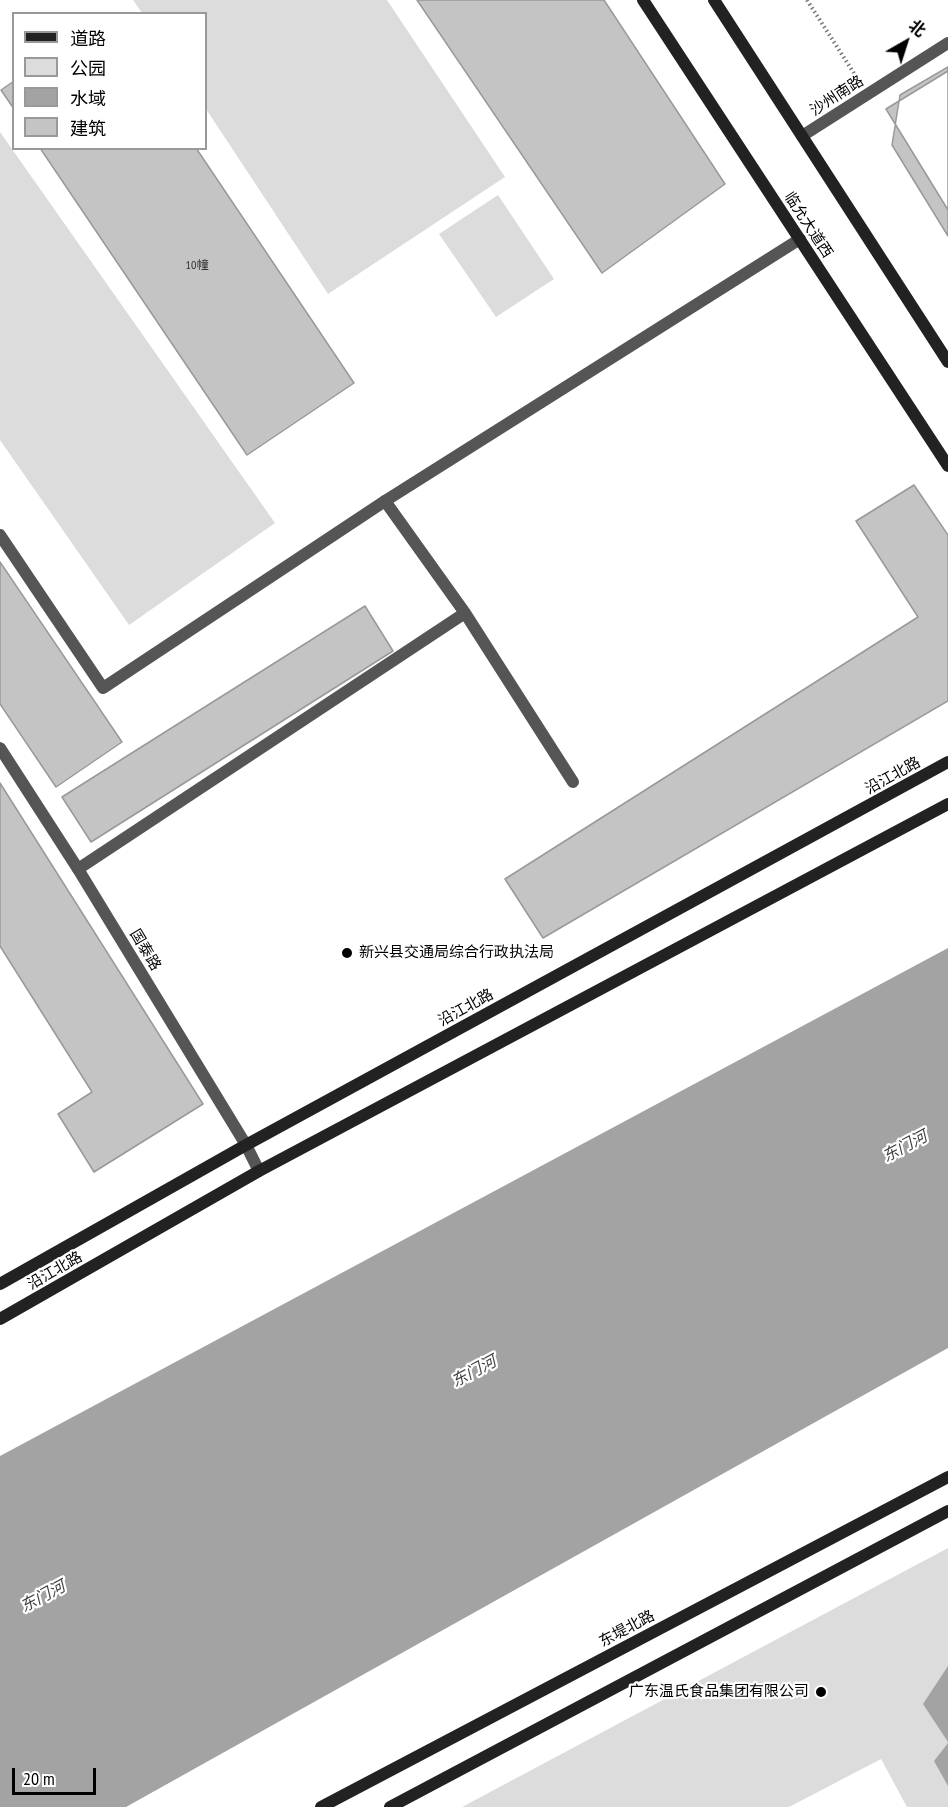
<!DOCTYPE html>
<html>
<head>
<meta charset="utf-8">
<style>
  body { margin:0 }
  #map { position:relative; width:948px; height:1807px; overflow:hidden; background:#fff; font-family:"PT Sans Narrow","Noto Sans SC",sans-serif }
  canvas { display:block }
  .legend { position:absolute; left:12px; top:12px; width:195px; height:138px; box-sizing:border-box; background:#fff; border:2px solid #999; margin:0; padding:8px 10px; list-style:none; font-size:18px; color:#000 }
  .legend li { display:flex; align-items:center; gap:12px; height:30px }
  .legend b { width:30px; border:2px solid #999 }
  .north { position:absolute; left:876px; top:12px; width:60px; height:60px; -webkit-text-stroke:4px #fff; paint-order:stroke; rotate:39deg; font-size:16px; font-weight:700; line-height:24px; text-align:center; color:#000 }
  .north::after { content:''; display:block; margin:auto; width:21px; height:27px; background:#000; clip-path:polygon(50% 0,100% 100%,50% 72%,0 100%) }
  .scale { position:absolute; left:12px; top:1768px; width:84px; height:27px; box-sizing:border-box; border:3px solid #000; border-top:0; padding-left:8px; font-size:18px; line-height:21px; white-space:nowrap; color:#000; -webkit-text-stroke:4px #fff; paint-order:stroke }
</style>
</head>
<body>
<div id="map">
<canvas width="948" height="1807"></canvas>
<ul class="legend">
<li><b style="height:8px;background:#222"></b>道路</li>
<li><b style="height:16px;background:#dcdcdc"></b>公园</li>
<li><b style="height:16px;background:#a3a3a3"></b>水域</li>
<li><b style="height:16px;background:#c4c4c4"></b>建筑</li>
</ul>
<div class="north">北</div>
<div class="scale">20 m</div>
</div>
<script>
const c = document.querySelector('canvas').getContext('2d');
c.lineJoin = 'round';
function fillPath(path, color) { c.fillStyle = color; c.fill(path, 'evenodd'); }
const shape = rows => new Path2D(rows.map(r => 'M' + r).join(''));
function strokePath(path, color, width, dash) { c.strokeStyle = color; c.lineWidth = width; c.lineCap = dash ? 'butt' : 'round'; c.setLineDash(dash || []); c.stroke(path); }
function drawText(font, color, halo, rows, align = 'center') {
  c.font = font + ' "PT Sans Narrow","Noto Sans SC",sans-serif'; c.lineWidth = 4.5; c.setLineDash([]); c.textBaseline = 'middle'; c.strokeStyle = halo; c.fillStyle = color; for (const [text, x, y, turn = 0] of rows) {
    c.save(); c.translate(x, y); c.rotate((+turn || 0) * Math.PI / 180); c.textAlign = isNaN(turn) ? turn : align; if (halo) c.strokeText(text, 0, 0); c.fillText(text, 0, 0); c.restore();
  }
}
const green = shape([
  [133,0,387,0,505,177,328,294,206,109,206,14,142,13],
  [0,132,275,523,129,625,0,440],
  [498,195,554,279,496,317,439,234],
  [948,1548,948,1807,907,1807,881,1759,789,1807,462,1807]
]);
const water = shape([
  [948,948,948,1348,126,1807,0,1807,0,1456],
  [948,1666,948,1742,923,1704],
  [948,1743,948,1786,934,1761]
]);
const building = shape([
  [417,0,604,0,725,184,602,273,417,0],
  [948,67,948,236,892,145,900,95,948,67],
  [948,71,948,210,886,109,948,71],
  [14,81,14,109,1,90,14,81],
  [40,148,196,148,354,383,247,455,40,148],
  [914,485,948,535,948,701,543,938,505,879,918,617,856,521,914,485],
  [0,562,122,742,56,787,0,704,0,562],
  [365,606,393,651,91,842,62,797,365,606],
  [0,783,203,1104,94,1172,58,1114,92,1092,0,946,0,783]
]);
const path = shape([
  [807,0,857,78]
]);
const lane = shape([
  [385,501,465,613,573,782],
  [78,869,465,613]
]);
const street = shape([
  [802,136,948,43],
  [0,535,103,688,385,501,800,239],
  [0,748,78,869,246,1145,259,1171]
]);
const secondary = shape([
  [643,0,948,466],
  [714,0,948,362],
  [0,1284,246,1145,948,762],
  [0,1319,259,1171,948,804],
  [321,1807,948,1477],
  [390,1807,948,1511]
]);
const markers = [
  [347,953,6,"#000"],
  [821,1692,6,"#000"]
];
const numberNames = [
  ["10幢",197,266]
];
const streetNames = [
  ["沙州南路",837,96,-33],
  ["临允大道西",808,225,57],
  ["沿江北路",893,776,-29],
  ["国泰路",145,950,59],
  ["沿江北路",466,1008,-29],
  ["沿江北路",55,1271,-30],
  ["东堤北路",627,1629,-28]
];
const poiNames = [
  ["新兴县交通局综合行政执法局",359,953],
  ["广东温氏食品集团有限公司",809,1692,"right"]
];
const waterNames = [
  ["东门河",905,1147,-28],
  ["东门河",474,1372,-28],
  ["东门河",43,1597,-28]
];
fillPath(green, '#dcdcdc');
fillPath(water, '#a3a3a3');
fillPath(building, '#c4c4c4');
strokePath(building, '#999', 1.5);
strokePath(path, '#777', 4, [1.5, 3]);
strokePath(lane, '#555', 12);
strokePath(street, '#555', 12);
strokePath(secondary, '#222', 12);
for (const [x, y, r, color] of markers) { const dot = new Path2D(); dot.arc(x, y, r, 0, 2 * Math.PI); c.fillStyle = color; c.fill(dot); strokePath(dot, '#fff', 2); }
drawText('12px', '#313131', null, numberNames);
drawText('15px', '#000', '#fff', streetNames);
drawText('15px', '#000', '#fff', poiNames, 'left');
drawText('italic 16px', '#444', '#fff', waterNames);
</script>
</body>
</html>
